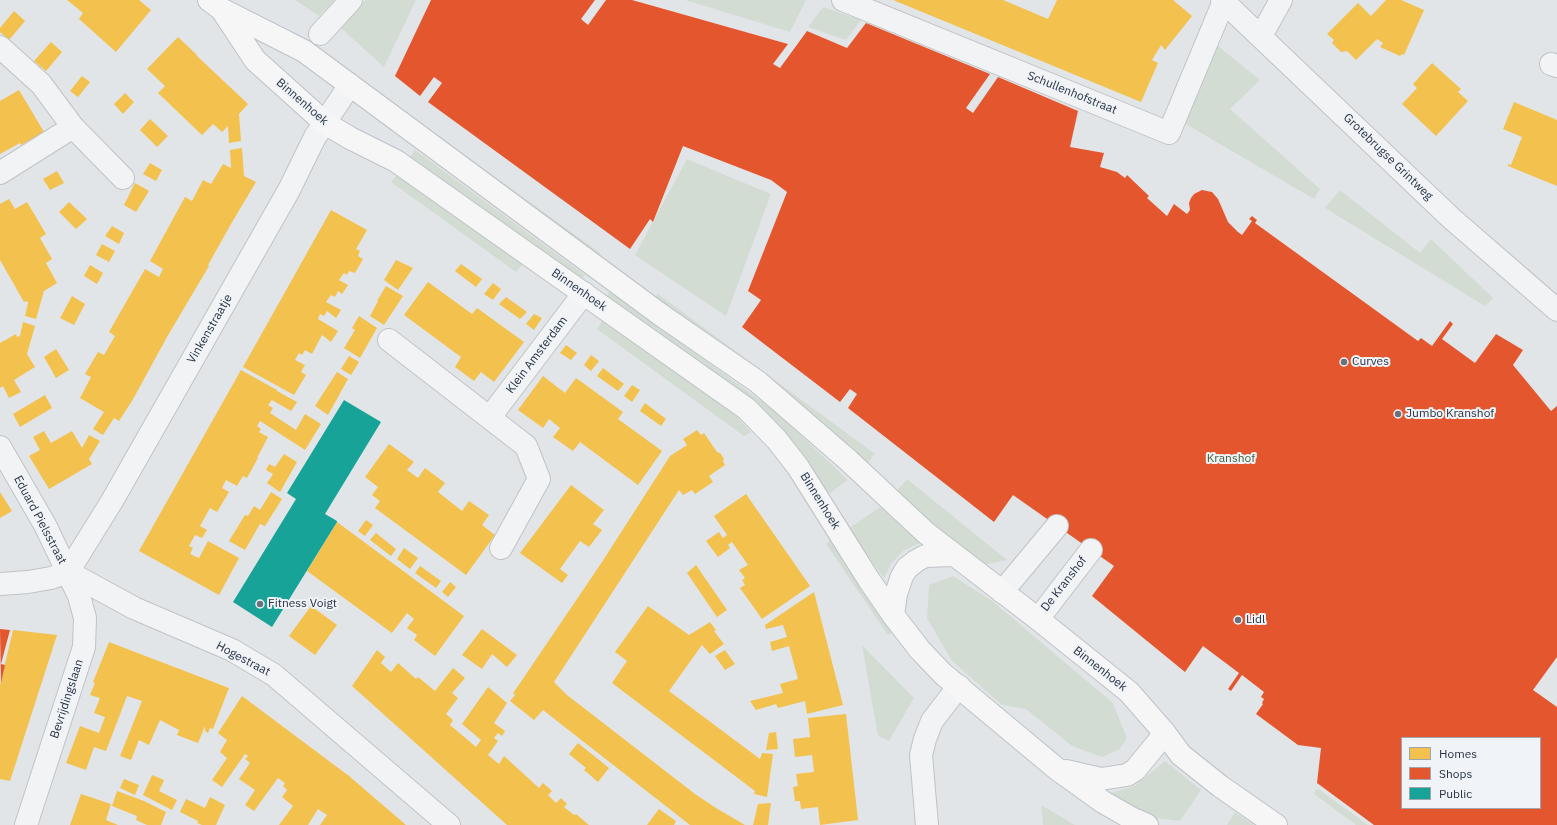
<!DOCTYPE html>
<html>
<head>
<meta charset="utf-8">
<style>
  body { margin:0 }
  #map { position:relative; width:1557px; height:825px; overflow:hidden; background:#e2e5e8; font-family:"IBM Plex Sans",sans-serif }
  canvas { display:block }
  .legend { position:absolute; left:1401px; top:737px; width:140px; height:72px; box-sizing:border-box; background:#f0f3f7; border:1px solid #a0a6af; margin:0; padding:5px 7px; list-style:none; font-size:12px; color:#283242 }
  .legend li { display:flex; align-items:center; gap:8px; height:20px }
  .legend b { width:20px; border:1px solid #a0a6af }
</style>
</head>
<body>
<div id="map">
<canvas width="1557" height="825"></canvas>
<ul class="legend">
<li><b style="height:11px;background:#f2c14e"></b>Homes</li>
<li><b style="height:11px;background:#e4572e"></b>Shops</li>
<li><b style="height:11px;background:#17a398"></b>Public</li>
</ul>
</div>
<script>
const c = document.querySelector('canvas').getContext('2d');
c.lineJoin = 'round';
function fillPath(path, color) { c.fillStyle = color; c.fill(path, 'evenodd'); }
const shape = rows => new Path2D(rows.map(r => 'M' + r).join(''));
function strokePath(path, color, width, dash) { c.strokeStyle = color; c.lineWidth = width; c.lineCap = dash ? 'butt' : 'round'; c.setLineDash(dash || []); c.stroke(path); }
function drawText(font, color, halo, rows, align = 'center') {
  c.font = font + ' "IBM Plex Sans",sans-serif'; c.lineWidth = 4; c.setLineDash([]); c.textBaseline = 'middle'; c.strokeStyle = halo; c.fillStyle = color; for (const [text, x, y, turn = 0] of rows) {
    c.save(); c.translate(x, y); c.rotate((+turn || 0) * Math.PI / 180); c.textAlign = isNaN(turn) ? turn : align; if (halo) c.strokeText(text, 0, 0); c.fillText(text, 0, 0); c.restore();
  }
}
const green = shape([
  [295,0,334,0,319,16],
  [365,0,416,0,384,67,341,28],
  [685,0,806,0,790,32],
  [823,7,861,20,846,40,808,27],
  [1218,46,1260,80,1230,109,1320,189,1314,199,1184,123],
  [429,129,600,253,597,260,425,134],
  [415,150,585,275,580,282,410,158],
  [687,159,771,194,726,316,635,255],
  [397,175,524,263,516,272,391,182],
  [1340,190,1420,253,1431,239,1493,298,1485,306,1325,208],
  [610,291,775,411,848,480,826,496,746,398,606,297],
  [658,294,875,454,865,466,653,299],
  [604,318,725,404,751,432,744,436,597,329],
  [907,479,1007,560,984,565,895,493],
  [880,507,920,543,903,551,891,564,884,578,848,529],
  [833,537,892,632,888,635,826,544],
  [953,576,991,600,1113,703,1127,738,1120,749,1102,757,1072,746,1026,709,1002,705,952,661,927,618,929,585],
  [862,645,914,698,889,741,878,736],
  [1165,761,1201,790,1180,821,1148,817,1111,793,1135,786],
  [1317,788,1368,825,1356,825,1314,794],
  [1041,805,1075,825,1043,825],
  [1235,812,1254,825,1227,825]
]);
const homes = shape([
  [67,0,139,0,151,10,116,52,79,19,83,13],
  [893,0,1003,0,1048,19,1057,0,1173,0,1192,16,1165,50,1161,45,1152,60,1158,63,1141,102],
  [1386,0,1401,0,1424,10,1404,55,1402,54,1400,56,1380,47,1383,43,1377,39,1356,60,1347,51,1341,52,1332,43,1334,40,1327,34,1358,3,1371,16],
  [14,11,25,21,9,40,0,32,0,28],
  [178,37,197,55,196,55,248,104,239,114,241,141,229,143,228,126,222,132,213,124,202,135,158,93,165,86,147,69],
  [51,42,62,52,46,71,34,61],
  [1432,63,1461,89,1458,92,1468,101,1436,136,1402,104,1417,88,1413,84],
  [82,76,90,82,78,97,70,91],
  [19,90,44,132,21,145,20,143,0,154,0,101],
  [125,93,134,102,123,114,114,104],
  [1514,102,1557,120,1557,186,1508,166,1508,164,1511,165,1522,137,1503,129],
  [150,119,168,136,157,147,140,130],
  [242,148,244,176,256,182,231,224,208,265,209,266,167,337,132,401,119,421,114,418,103,435,93,429,104,412,80,398,91,377,85,374,98,352,104,355,115,336,109,332,145,269,159,277,163,269,150,261,185,197,192,201,203,180,211,184,223,164,231,168,230,150],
  [150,163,162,170,156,181,143,174],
  [57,171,64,183,50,190,43,179],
  [135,183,149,191,136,212,124,205],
  [9,199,15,209,27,202,46,234,40,238,52,259,46,263,57,283,44,291,36,319,25,316,28,303,27,301,24,302,0,260,0,204],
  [69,202,87,219,76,229,59,212],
  [331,210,367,230,356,249,360,251,358,256,363,259,355,273,349,271,347,275,344,273,339,280,348,285,342,294,338,291,335,297,331,295,326,302,341,310,336,318,327,311,324,316,320,314,318,319,338,331,331,342,322,335,312,354,305,350,302,355,299,353,295,360,305,365,301,372,306,375,294,395,243,367],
  [112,226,124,233,119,244,105,236],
  [102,244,115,251,109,262,96,255],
  [396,260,413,268,398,290,384,280],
  [461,264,482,279,476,287,455,271],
  [90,265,103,273,97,284,84,276],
  [428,282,472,314,477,308,524,342,494,382,481,372,474,381,455,367,461,357,404,315],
  [493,283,501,289,493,300,484,294],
  [386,286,403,296,384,325,370,316,378,301,377,301],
  [72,296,85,304,74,325,60,318],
  [506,297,527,312,520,319,499,304],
  [534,314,542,318,534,330,526,324],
  [359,316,377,328,360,358,344,348,355,330,352,328],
  [23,322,35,326,27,354,35,367,14,380,21,392,9,398,3,386,0,388,0,343,16,334,17,337,20,336],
  [566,345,577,353,571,360,560,353],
  [56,349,69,370,56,378,44,357],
  [591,355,599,361,591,371,584,365],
  [349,356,359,362,351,375,341,369],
  [603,368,624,384,618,391,597,376],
  [241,370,277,390,277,391,297,402,291,411,272,400,268,405,273,408,270,413,296,430,305,414,321,424,305,450,260,421,257,426,261,429,259,432,268,437,257,458,258,458,247,478,243,476,237,486,226,480,222,488,229,492,217,512,210,508,200,526,207,530,202,538,195,535,189,546,193,548,190,554,199,558,208,541,239,558,219,595,139,551],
  [337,372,348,379,328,415,315,406],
  [543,376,565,393,576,378,623,412,618,419,662,451,638,485,580,442,573,451,553,437,560,428,549,419,543,428,518,410],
  [632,385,640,390,632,402,624,396],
  [45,395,52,408,20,427,13,414],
  [645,403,666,419,661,426,640,411],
  [697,430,701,435,704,433,717,452,720,453,724,459,723,461,725,465,709,476,713,482,695,494,692,490,683,495,679,490,554,682,567,695,695,794,716,808,745,825,690,825,543,710,534,720,510,701,515,695,513,693,516,689,602,562,670,456,687,445,683,439],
  [44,431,51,443,72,431,82,448,89,435,100,441,89,459,92,464,49,489,29,456,40,450,33,437],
  [389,444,414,462,407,470,418,478,425,468,445,483,438,492,462,511,469,501,489,515,482,525,495,535,466,575,375,508,380,501,372,495,378,487,365,477],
  [284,454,297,462,280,492,267,483,273,474,266,470,269,464,275,467],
  [571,485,604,510,593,524,602,530,589,547,580,541,560,569,568,575,562,583,520,553],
  [0,492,12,511,0,518],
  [271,492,282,499,265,526,260,524,245,550,229,541,245,515,248,516,254,506,260,510],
  [746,494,810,586,762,619,740,588,745,585,742,580,745,578,739,570,748,565,732,542,728,545,730,548,718,557,706,541,719,532,723,538,727,535,714,516],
  [366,520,373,525,365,536,358,531],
  [337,522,464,616,435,656,414,640,417,635,407,628,414,619,407,613,392,633,307,571],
  [376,533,396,549,391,556,370,540],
  [404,548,418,558,410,569,397,559],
  [696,565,727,610,717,617,687,573],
  [420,566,441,581,436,588,415,573],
  [450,582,456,587,448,597,442,592],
  [814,592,843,705,807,714,805,701,778,708,776,704,756,710,750,701,787,692,783,693,780,684,798,679,789,646,772,651,770,642,787,637,783,625,766,629,765,625],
  [311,606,337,625,315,655,289,636],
  [648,606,689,635,710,622,716,630,714,631,724,644,710,654,702,645,669,691,760,759,762,753,773,754,767,797,754,794,755,791,612,683,627,661,615,652],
  [482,629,517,655,507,667,492,654,482,669,462,655],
  [13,630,57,635,10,781,0,779,0,685],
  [109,642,229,688,213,729,210,728,208,733,205,731,205,726,198,743,177,735,179,730,160,720,149,745,139,740,131,760,120,756,142,701,127,696,106,751,94,747,86,770,66,763,80,726,99,733,105,717,94,713,100,698,90,695,95,683,93,682],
  [377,650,385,657,381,663,391,672,398,663,416,679,418,677,435,691,453,668,465,678,452,693,458,698,446,714,453,720,450,725,476,747,481,740,462,724,488,687,507,703,494,723,505,731,502,736,498,733,494,738,498,741,488,755,499,764,504,756,539,788,543,783,552,791,548,795,556,803,561,798,567,804,564,807,574,815,576,814,589,825,507,825,352,686],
  [725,650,735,664,725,670,715,656],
  [242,696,349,776,406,825,320,825,327,815,318,809,308,825,279,825,293,806,282,797,287,790,283,786,285,783,278,778,254,811,245,805,255,790,239,779,250,763,245,759,248,756,245,754,222,787,212,780,227,758,220,752,227,740,218,733],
  [846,714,858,820,820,825,818,807,801,809,800,801,795,801,793,787,798,786,796,774,814,772,812,755,795,757,793,739,810,737,808,718],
  [776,732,778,749,766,750,769,733],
  [578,743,609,768,598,782,584,770,586,768,569,754],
  [152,775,164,780,159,791,177,800,172,810,143,795],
  [124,779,139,785,135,795,120,788],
  [117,791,144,801,166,812,161,825,147,825,136,820,137,816,112,806],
  [81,794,111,804,106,820,118,825,70,825],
  [210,797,225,805,216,825,202,825,197,823,198,821,180,812,186,799,205,808],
  [771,803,768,825,753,825,758,804],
  [659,809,676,821,674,825,647,825]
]);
const shops = shape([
  [431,0,595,0,581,19,588,25,606,0,632,0,788,44,773,64,780,68,807,31,847,48,866,23,990,74,966,108,973,113,998,77,1078,111,1070,147,1104,153,1100,167,1117,172,1125,178,1127,175,1149,196,1147,198,1167,216,1174,204,1187,214,1190,210,1189,203,1191,198,1194,194,1202,190,1212,192,1218,199,1228,222,1238,232,1242,235,1252,221,1249,219,1252,216,1257,220,1255,223,1418,341,1421,338,1432,346,1450,321,1453,324,1442,339,1475,363,1496,334,1523,350,1513,365,1551,411,1557,406,1557,657,1533,690,1557,707,1557,825,1374,825,1317,783,1321,748,1298,745,1256,714,1263,704,1262,703,1264,699,1261,697,1264,692,1242,675,1231,691,1228,689,1239,673,1203,646,1185,672,1092,596,1114,566,1013,495,994,522,848,408,857,394,850,389,840,402,742,327,761,300,748,291,787,192,771,180,683,146,653,222,650,219,630,249,428,102,442,83,434,77,420,96,395,76],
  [1402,738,1540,738,1540,808,1402,808],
  [0,629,10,630,1,664,5,665,1,683]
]);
const public = shape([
  [344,400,381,422,325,514,337,521,337,522,272,627,233,602,296,499,287,493]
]);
const minor = shape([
  [843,0,1169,133,1224,1],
  [1222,0,1451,218,1557,310],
  [320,34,351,0],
  [1261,36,1281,0],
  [0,47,41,84,73,127,123,178],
  [1551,64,1557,66],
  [0,173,73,127],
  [389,340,526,446,539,479,501,548],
  [490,417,584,293],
  [0,447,45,525,79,596,85,618,84,647,26,825],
  [68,572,112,501,289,190,315,137,350,85],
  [0,584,28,582,51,578,68,572,134,608,232,650,274,675,449,825],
  [1002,592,1057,526],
  [1038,619,1091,550],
  [927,825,921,755,925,739,932,721,959,686]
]);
const major = shape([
  [209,0,221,9,304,51,661,315,758,382,848,460,926,533,1038,619,1129,692,1164,732,1181,755,1220,786,1276,825],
  [222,10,255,60,325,123,350,138,396,161,747,409,777,440,798,467,869,580,893,615,920,650,943,674,1057,769,1103,802,1131,818,1147,825],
  [893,615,896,594,902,576,907,568,916,561,925,556,954,555],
  [1066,771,1101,779,1127,775,1135,770,1158,742,1164,732]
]);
const markers = [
  [1344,362,4,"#69717c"],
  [1398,414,4,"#69717c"],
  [260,604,4,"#69717c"],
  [1238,620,4,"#69717c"]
];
const streetNames = [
  ["Schullenhofstraat",1072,93,22],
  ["Binnenhoek",302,102,41],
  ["Grotebrugse Grintweg",1388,157,44],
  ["Binnenhoek",579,290,35],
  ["Vinkenstraatje",210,329,-60],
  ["Klein Amsterdam",537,355,-53],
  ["Binnenhoek",820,501,58],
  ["Eduard Pielsstraat",40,520,62],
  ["De Kranshof",1064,584,-52],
  ["Hogestraat",243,659,28],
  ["Binnenhoek",1100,669,38],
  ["Bevrijdingslaan",67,699,-72]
];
const poiNames = [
  ["Curves",1352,362],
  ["Jumbo Kranshof",1406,414],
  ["Fitness Voigt",268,604],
  ["Lidl",1246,620]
];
const parkNames = [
  ["Kranshof",1231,459]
];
fillPath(green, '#d3dcd3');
fillPath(homes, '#f2c14e');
fillPath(shops, '#e4572e');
fillPath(public, '#17a398');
strokePath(minor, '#c0c3c6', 24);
strokePath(major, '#bec2c6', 24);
strokePath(minor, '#f2f3f4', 22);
strokePath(major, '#f6f6f7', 22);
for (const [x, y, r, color] of markers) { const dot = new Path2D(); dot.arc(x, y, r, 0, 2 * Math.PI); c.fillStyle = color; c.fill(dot); strokePath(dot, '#f0f3f7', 1.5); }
drawText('12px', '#283242', '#f0f3f7', streetNames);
drawText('12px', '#283242', '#f0f3f7', poiNames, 'left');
drawText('12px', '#3d5e35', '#f0f3f7', parkNames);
</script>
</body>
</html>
